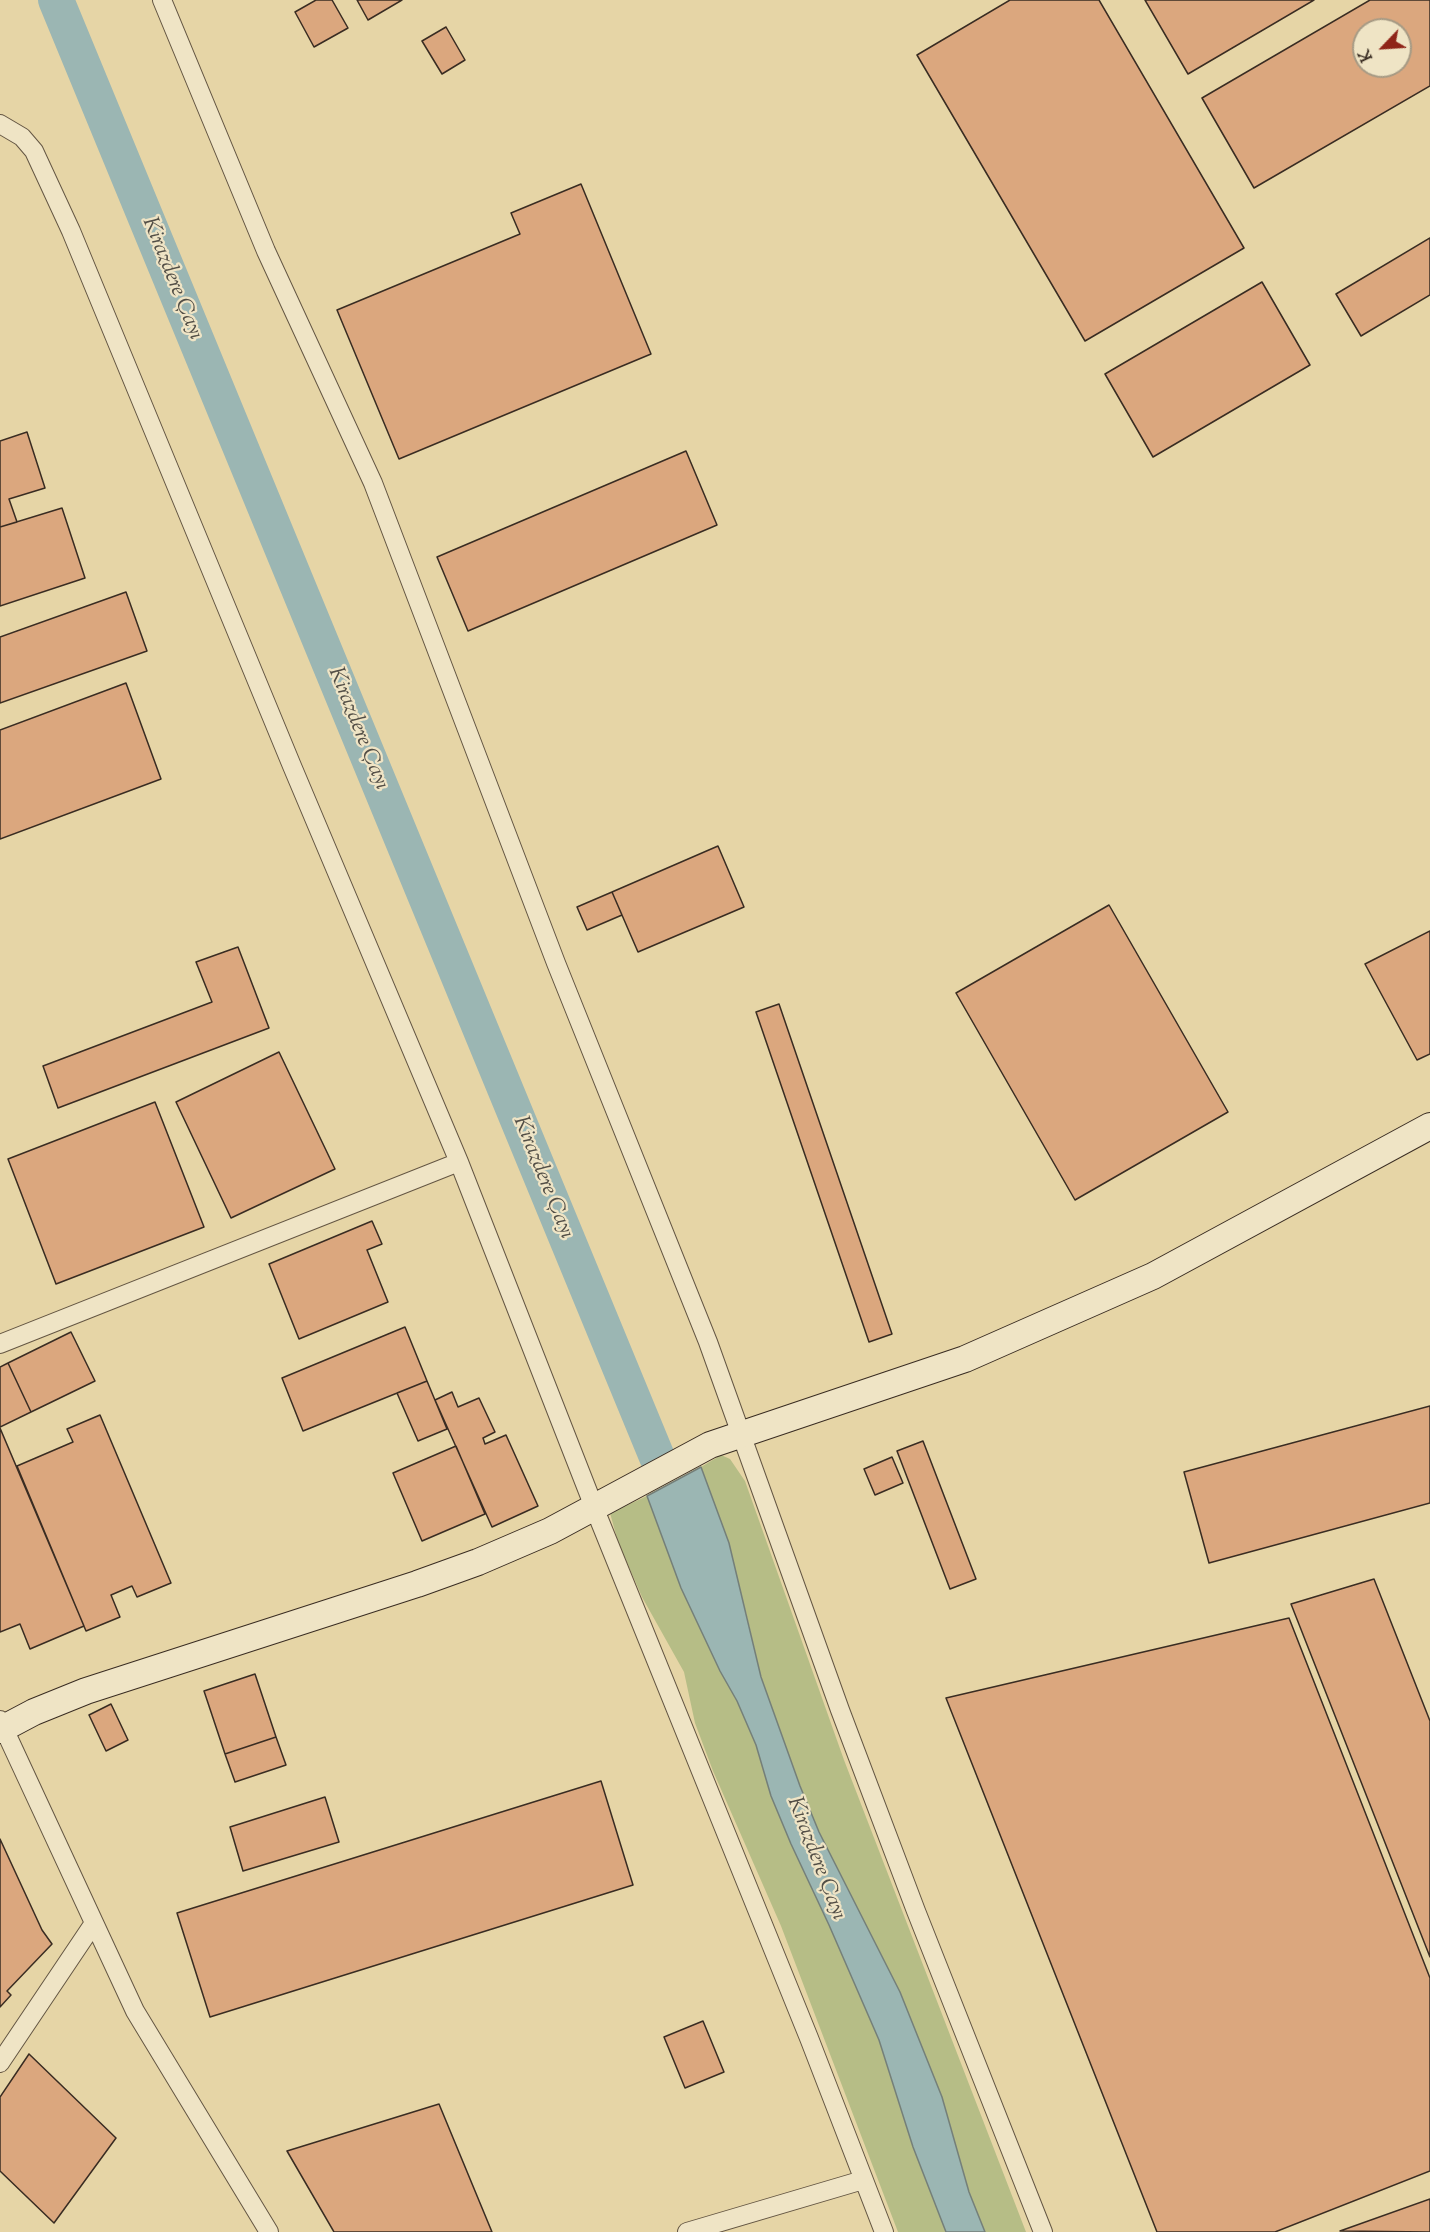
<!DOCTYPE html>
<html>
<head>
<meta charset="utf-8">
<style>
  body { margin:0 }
  #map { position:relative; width:1430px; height:2232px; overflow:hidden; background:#e6d5a6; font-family:"Sorts Mill Goudy",serif }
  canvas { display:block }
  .north { position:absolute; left:1352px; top:18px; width:60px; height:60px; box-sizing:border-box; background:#efe4c5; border:2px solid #a69a84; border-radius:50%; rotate:245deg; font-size:16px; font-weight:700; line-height:24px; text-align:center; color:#392c22 }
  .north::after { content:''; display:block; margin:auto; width:21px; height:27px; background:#8f2418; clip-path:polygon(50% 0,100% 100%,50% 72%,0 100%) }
</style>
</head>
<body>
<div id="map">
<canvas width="1430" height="2232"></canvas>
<div class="north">K</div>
</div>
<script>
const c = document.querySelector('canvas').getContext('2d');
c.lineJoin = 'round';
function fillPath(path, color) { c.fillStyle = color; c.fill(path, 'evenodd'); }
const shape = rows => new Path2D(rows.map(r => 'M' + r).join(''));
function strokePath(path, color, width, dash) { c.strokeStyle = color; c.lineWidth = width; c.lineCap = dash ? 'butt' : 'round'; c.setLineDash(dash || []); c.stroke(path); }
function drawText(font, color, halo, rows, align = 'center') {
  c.font = font + ' "Sorts Mill Goudy",serif'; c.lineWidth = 4.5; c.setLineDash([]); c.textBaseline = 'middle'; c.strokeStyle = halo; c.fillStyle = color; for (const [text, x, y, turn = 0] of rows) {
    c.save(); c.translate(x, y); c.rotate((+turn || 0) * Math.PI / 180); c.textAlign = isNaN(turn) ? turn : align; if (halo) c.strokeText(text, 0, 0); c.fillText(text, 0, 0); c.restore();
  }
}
const green = shape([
  [721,1455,730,1459,745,1481,844,1760,1026,2232,985,2232,969,2192,942,2097,900,1992,819,1832,800,1786,761,1677,746,1612,701,1467],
  [647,1496,681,1588,720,1671,737,1701,756,1745,771,1796,791,1844,829,1925,879,2040,913,2147,946,2232,898,2232,781,1926,713,1771,695,1723,684,1672,642,1597,618,1542,610,1513]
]);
const water = shape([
  [701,1467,729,1543,761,1677,800,1786,819,1832,900,1992,942,2097,969,2192,985,2232,946,2232,913,2147,879,2040,829,1925,791,1844,771,1796,756,1745,737,1701,720,1671,681,1588,647,1496,701,1467]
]);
const river = shape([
  [56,0,657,1457]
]);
const building = shape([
  [316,0,332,0,348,28,314,47,295,12,316,0],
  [357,0,402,0,368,20,357,0],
  [1010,0,1099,0,1244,248,1085,341,917,55,1010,0],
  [1145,0,1314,0,1188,74,1145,0],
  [1370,0,1430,0,1430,86,1254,188,1202,98,1370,0],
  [1364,30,1400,30,1400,66,1364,66,1364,30],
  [446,27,465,60,442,74,422,41,446,27],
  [581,184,651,354,399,459,337,310,520,234,511,213,581,184],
  [1430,238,1430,295,1361,336,1336,294,1430,238],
  [1262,282,1310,365,1153,457,1105,374,1262,282],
  [27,432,45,488,9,499,17,522,0,527,0,441,27,432],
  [686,451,717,525,468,631,437,557,686,451],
  [62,508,85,578,0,606,0,527,62,508],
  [126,592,147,651,0,703,0,637,126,592],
  [126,683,161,779,0,839,0,730,126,683],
  [718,846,744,907,638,952,612,892,718,846],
  [612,892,622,915,587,930,577,907,612,892],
  [1109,905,1228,1112,1075,1200,956,993,1109,905],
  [1430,931,1430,1054,1417,1060,1365,964,1430,931],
  [238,947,269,1028,58,1108,43,1066,212,1002,196,962,238,947],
  [779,1004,892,1334,869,1342,756,1012,779,1004],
  [279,1052,335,1169,231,1218,176,1102,279,1052],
  [155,1102,204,1227,56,1284,8,1159,155,1102],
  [372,1221,382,1244,367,1250,388,1302,299,1339,269,1264,372,1221],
  [405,1327,427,1381,303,1431,282,1378,405,1327],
  [71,1332,95,1381,31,1412,8,1363,71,1332],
  [8,1363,31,1412,0,1427,0,1367,8,1363],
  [427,1381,447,1429,418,1441,397,1393,427,1381],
  [452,1392,458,1407,479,1398,495,1432,483,1438,485,1444,506,1435,538,1506,492,1527,435,1400,452,1392],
  [1430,1406,1430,1503,1209,1563,1184,1472,1430,1406],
  [100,1415,171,1583,137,1597,132,1586,111,1595,120,1617,86,1631,17,1466,73,1442,67,1429,100,1415],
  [0,1428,84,1626,30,1649,20,1624,0,1632,0,1428],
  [923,1441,976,1579,950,1589,897,1451,923,1441],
  [456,1446,485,1514,422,1541,393,1473,456,1446],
  [892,1457,903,1483,875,1495,864,1469,892,1457],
  [1374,1579,1430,1721,1430,1957,1291,1604,1374,1579],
  [1289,1618,1430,1978,1430,2171,1275,2232,1157,2232,946,1698,1289,1618],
  [255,1674,276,1737,225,1754,204,1691,255,1674],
  [111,1704,128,1740,106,1751,89,1715,111,1704],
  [276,1737,286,1765,235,1782,225,1754,276,1737],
  [601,1781,633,1885,210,2017,177,1913,601,1781],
  [325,1797,339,1842,243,1871,230,1827,325,1797],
  [0,1839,42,1930,52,1944,7,1991,11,1995,0,2007,0,1839],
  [703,2021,724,2072,685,2088,664,2037,703,2021],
  [29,2054,116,2138,54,2223,0,2171,0,2097,29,2054],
  [439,2104,492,2232,334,2232,287,2151,439,2104],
  [1430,2199,1430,2232,1340,2231,1430,2199]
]);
const street = shape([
  [162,0,266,251,373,483,556,963,708,1342,840,1710,916,1911,1043,2232],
  [0,124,22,137,34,151,71,231,292,766,459,1162,594,1507,809,2038,884,2232],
  [0,1344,459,1162],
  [0,1720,135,2011,269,2232],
  [0,2063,94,1923],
  [687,2232,863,2180]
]);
const secondary = shape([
  [0,1730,34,1712,86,1691,417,1584,478,1562,550,1531,710,1445,965,1359,1153,1276,1430,1126]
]);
const waterNames = [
  ["Kirazdere Çayı",171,279,68],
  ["Kirazdere Çayı",357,729,68],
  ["Kirazdere Çayı",542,1178,68],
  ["Kirazdere Çayı",815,1859,69]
];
fillPath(green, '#b6bd86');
fillPath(water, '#9bb6b3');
strokePath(water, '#747f79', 1.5);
strokePath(river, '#9bb6b3', 36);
fillPath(building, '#dba77e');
strokePath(building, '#392c22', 1.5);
strokePath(street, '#645643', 20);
strokePath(secondary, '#392c22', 28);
strokePath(street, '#efe4c5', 18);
strokePath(secondary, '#efe4c5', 26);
drawText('italic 22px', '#524e46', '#efe4c5', waterNames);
</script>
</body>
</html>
